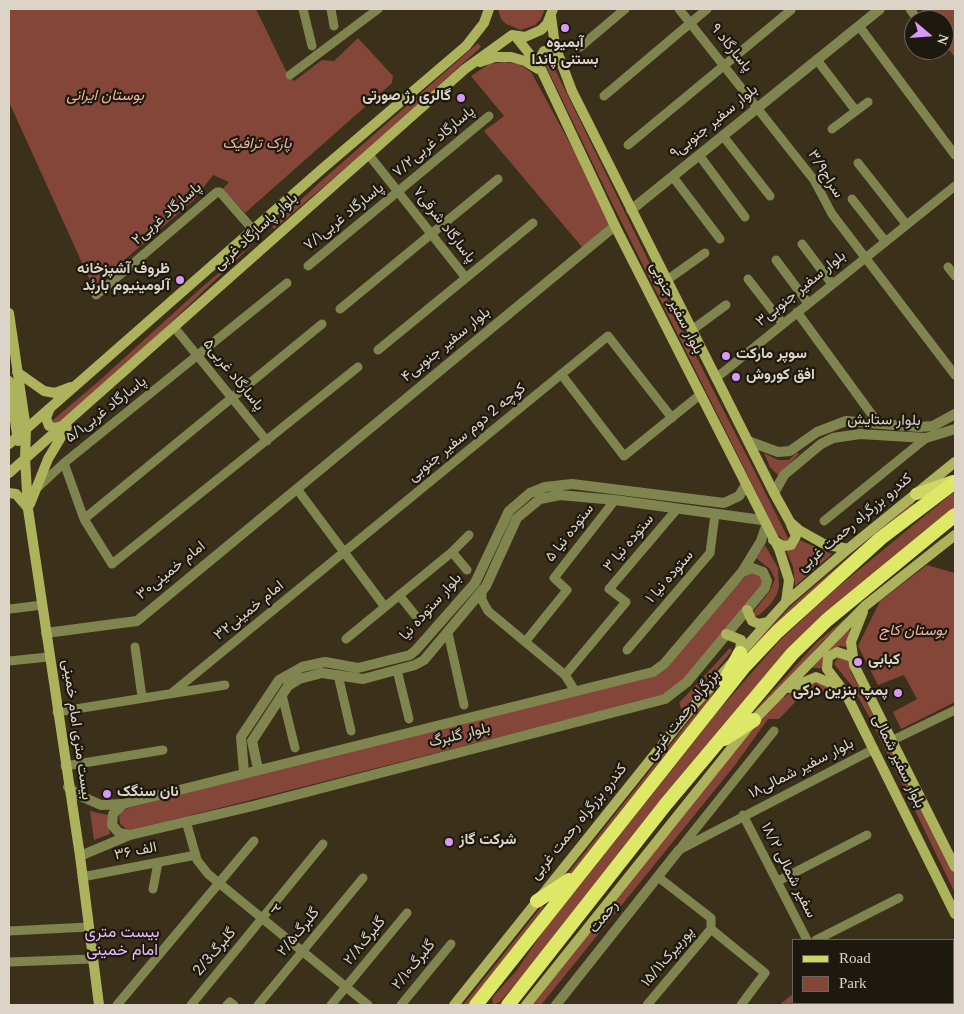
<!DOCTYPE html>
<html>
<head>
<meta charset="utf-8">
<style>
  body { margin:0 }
  #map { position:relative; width:964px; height:1014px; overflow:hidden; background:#3b3019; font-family:Georgia,serif }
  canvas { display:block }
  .frame { position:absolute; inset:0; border:10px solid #dbd4c7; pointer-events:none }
  .legend { position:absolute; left:792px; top:939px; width:162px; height:65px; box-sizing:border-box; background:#1e190f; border:1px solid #6a6459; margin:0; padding:6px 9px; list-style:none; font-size:15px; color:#dbd4c7 }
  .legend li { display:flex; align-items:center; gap:10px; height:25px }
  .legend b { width:25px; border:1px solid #6a6459 }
  .north { position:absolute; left:904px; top:10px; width:50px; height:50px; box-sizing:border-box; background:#1e190f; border:1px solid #6a6459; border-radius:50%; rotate:108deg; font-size:14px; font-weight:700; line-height:20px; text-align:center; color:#dbd4c7 }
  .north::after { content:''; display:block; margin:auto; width:18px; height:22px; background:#d99af7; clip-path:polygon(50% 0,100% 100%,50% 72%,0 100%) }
</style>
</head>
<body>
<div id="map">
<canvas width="964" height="1014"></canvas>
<div class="frame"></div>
<ul class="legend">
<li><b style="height:6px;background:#cfd764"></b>Road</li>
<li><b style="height:14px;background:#834639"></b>Park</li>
</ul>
<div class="north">N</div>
</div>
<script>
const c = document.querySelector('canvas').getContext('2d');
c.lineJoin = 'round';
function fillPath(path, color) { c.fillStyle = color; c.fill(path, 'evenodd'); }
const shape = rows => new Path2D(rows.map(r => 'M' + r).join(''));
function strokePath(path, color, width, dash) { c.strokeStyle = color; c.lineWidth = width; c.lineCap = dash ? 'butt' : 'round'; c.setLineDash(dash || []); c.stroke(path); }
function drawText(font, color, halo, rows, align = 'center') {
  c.font = font + ' Georgia,Vazirmatn,serif'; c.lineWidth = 4.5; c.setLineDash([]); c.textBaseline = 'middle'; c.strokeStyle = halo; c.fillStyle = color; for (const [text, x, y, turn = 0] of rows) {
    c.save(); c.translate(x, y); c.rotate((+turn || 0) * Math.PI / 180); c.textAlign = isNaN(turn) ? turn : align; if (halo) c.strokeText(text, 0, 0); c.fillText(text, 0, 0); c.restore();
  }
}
const green = shape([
  [9,9,256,9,285,69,294,81,322,60,334,61,358,38,393,76,392,83,245,213,223,189,229,182,213,175,194,200,93,287,9,102],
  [498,9,545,9,541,19,535,25,521,30,506,24,501,19],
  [921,9,955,9,955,58,944,42,944,20,929,20],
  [478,43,481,47,374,144,274,229,272,227,320,182],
  [548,55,676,317,751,464,789,540,786,542,777,534,609,197,544,62],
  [504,62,519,64,531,72,615,226,587,253,484,131,504,116,471,76,489,64],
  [257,240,140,352,57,424,54,424,53,420,100,380,201,288],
  [797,452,799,454,778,475,770,467,764,453,778,460,789,460],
  [955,491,955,509,839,603,500,1002,493,1005,492,998,517,970,554,915,577,889,720,709,780,640,833,591],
  [915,500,913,507,796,605,733,674,745,654,791,606],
  [942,538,941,543,823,641,753,717,748,718,817,642],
  [797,539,832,554,795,586,793,567,786,550],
  [765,545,778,568,779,586,777,594,770,605,759,615,754,616,754,611,770,591,775,579,770,569,756,558],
  [927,565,955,573,955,702,901,729,893,712,917,699,904,675,878,685,858,646,880,601],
  [749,573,759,574,763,585,685,679,664,695,129,831,120,824,119,816,122,810,215,784,644,679],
  [850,626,847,647,840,646,827,652,824,669,807,667],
  [730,648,732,651,682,711,679,703],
  [839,655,845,657,850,664,851,672,955,875,955,893,872,722,852,686,834,664],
  [821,683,835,691,808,694,798,699,779,719,768,719,735,765,541,1005,530,1005,719,768,777,701,806,684],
  [717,686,711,698,572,873,562,881],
  [90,811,108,815,110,834,94,840],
  [542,906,544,907,485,985,469,1005,463,1005],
  [793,994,793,1003,862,1003,863,1005,779,1005]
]);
const minor = shape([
  [303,9,312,46],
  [331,9,334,26],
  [679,9,814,180,832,214,955,375],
  [910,9,918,20],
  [859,26,955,155],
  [580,47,625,9],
  [925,55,931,50],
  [817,60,856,111],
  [290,75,378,9],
  [604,96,707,9],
  [832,129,868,102],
  [723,136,770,196],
  [628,145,791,10],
  [369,155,466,278],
  [699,155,745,217],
  [858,163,906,224],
  [673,177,720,239],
  [852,199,885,241],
  [802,244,832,284],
  [776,260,808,303],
  [308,266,489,116],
  [948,267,955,276],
  [748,279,783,324],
  [667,280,705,253],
  [96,295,217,192,220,192,254,231],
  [340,309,498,179],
  [797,312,878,423],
  [174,327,267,441],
  [692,330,726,305],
  [378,350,533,223],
  [561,374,624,456,701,394],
  [716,378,955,186],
  [64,463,84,519,112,564,358,367],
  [36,489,64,463,287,283],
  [297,489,385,607],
  [84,519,322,324],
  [824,521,926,438],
  [452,552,469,535],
  [482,591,482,600,488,611,565,675,575,691],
  [399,595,419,620],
  [10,609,42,605],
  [448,633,464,705],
  [346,639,452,552,467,570],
  [525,642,567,590,554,578,615,500],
  [135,647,142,697],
  [627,650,710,553,715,514],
  [9,661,48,657],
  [397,670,409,719],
  [338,675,351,731],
  [565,675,626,602,609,589,677,509],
  [173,692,608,336,672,418],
  [282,695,295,748],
  [57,712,225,685],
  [893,740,955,710],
  [65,766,163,750],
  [743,815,807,940],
  [186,821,197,860,208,874,368,1005],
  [682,846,774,731],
  [679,850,874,749],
  [82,877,196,855],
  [658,877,711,918,711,929],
  [778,881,867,835],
  [153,889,158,863],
  [711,929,765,973,741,1005],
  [9,931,88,927],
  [816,940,899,898],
  [9,962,92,959],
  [870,1003,871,1005],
  [117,1005,254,841],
  [191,1005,323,844],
  [227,1005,230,1002,234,1005],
  [258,1005,363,878],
  [331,1005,407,913],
  [401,1005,451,944],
  [647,1005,711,929]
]);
const tertiary = shape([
  [631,210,880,9],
  [748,441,778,452,790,451,817,432,846,421,919,427,933,426,955,414],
  [774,493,784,475,821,444,833,438,860,434,926,438,955,429],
  [46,633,137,621,615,226],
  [258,769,252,741,288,686,299,679,322,673,363,679,415,665,424,660,486,586,517,518,540,499,560,495,615,500,762,520],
  [244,772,241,737,279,680,302,667,325,662,358,668,410,655,416,650,475,583,509,511,530,493,545,487,572,484,724,503,739,496,746,485],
  [68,787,78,795,101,805,123,804,653,672,664,664,742,572,761,541,766,526],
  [123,804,113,814,112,825,119,833,129,835],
  [80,856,130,835,253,806,665,699,687,682,765,588,767,581,763,572,752,568,742,572],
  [556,1005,679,850]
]);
const secondary = shape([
  [551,16,555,46,572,91,774,493,790,522,799,530,824,544,848,549],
  [516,37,540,67,615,226,779,549,789,580,786,602],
  [480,62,495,57,511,57,525,61,538,69],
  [540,67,540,58,544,51,554,52,559,58],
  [9,313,26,429,25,458,28,509,80,856,99,1005],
  [17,372,44,391,55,393,71,387],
  [9,381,18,441],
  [50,408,46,418,49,426,55,428,62,426],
  [9,444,322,169,466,46,484,23,489,9],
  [9,473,465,69,512,35,525,37,541,30,547,24,553,9],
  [9,493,16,494,28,508],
  [30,504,48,459,67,427],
  [773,540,783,546,791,545,796,536,791,525],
  [747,610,752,621,759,624,768,622],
  [863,612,851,642,854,665,955,867],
  [726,634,741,640,740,652],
  [840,686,827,669,828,657,837,652,852,657],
  [790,688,816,677,842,688,850,702,955,914],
  [454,1005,690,710,768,622,786,602,848,549,955,462],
  [526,1005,754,720,865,606,955,535]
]);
const primary = shape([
  [916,494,953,481]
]);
const trunk = shape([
  [725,681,740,653],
  [724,739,754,720],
  [537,901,569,880],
  [476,1005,744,667,777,632,881,538,955,482],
  [508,1005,666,804,792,654,827,620,955,515]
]);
const markers = [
  [565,28,5,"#d99af7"],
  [461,98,5,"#d99af7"],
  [180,280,5,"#d99af7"],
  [726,356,5,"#d99af7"],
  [736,377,5,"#d99af7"],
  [858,662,5,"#d99af7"],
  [898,693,5,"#d99af7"],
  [107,794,5,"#d99af7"],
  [449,842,5,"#d99af7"]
];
const poiNames = [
  ["آبمیوه",565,45,"center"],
  ["بستنی پاندا",565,62,"center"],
  ["گالری رژ صورتی",451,98,"right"],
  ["ظروف آشپزخانه",170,271,"right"],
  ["آلومینیوم باربُد",170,288,"right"],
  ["سوپر مارکت",736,356],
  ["افق کوروش",746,377],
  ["کبابی",868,662],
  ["پمپ بنزین درکی",888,693,"right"],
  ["نان سنگک",117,794],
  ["شرکت گاز",459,842]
];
const streetNames = [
  ["پاسارگاد ۹",730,49,51],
  ["بلوار سفیر جنوبی۹",715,123,-39],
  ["پاسارگاد غربی۷/۲",435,143,-40],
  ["سراج۳/۹",824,175,58],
  ["پاسارگاد غربی۲",168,215,-41],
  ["پاسارگاد غربی۷/۱",345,218,-39],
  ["پاسارگاد شرقی۷",443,226,52],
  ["بلوار پاسارگاد غربی",257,233,-42],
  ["بلوار سفیر جنوبی۳",802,290,-39],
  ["بلوار سفیر جنوبی",675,309,63],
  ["بلوار سفیر جنوبی۴",447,346,-39],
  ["پاسارگاد غربی۵",232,376,51],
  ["پاسارگاد غربی۵/۱",107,411,-38],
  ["بلوار ستایش",884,422,1],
  ["کوچه 2 دوم سفیر جنوبی",468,434,-39],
  ["کندرو بزرگراه رحمت غربی",856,524,-40],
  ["ستوده نیا ۵",571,534,-52],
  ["ستوده نیا ۳",630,544,-50],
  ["امام خمینی۳۰",172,572,-39],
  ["ستوده نیا ۱",671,578,-49],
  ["بلوار ستوده نیا",432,608,-48],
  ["امام خمینی۳۲",250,612,-39],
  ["بزرگراه رحمت غربی",684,716,-52],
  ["بیست متری امام خمینی",75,730,82],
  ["بلوار گلبرگ",460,737,-14],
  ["بلوار سفیر شمالی",897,762,64],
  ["بلوار سفیر شمالی۱۸",802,770,-27],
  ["کندرو بزرگراه رحمت غربی",580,823,-51],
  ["۳۶ الف",136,853,-11],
  ["سفیر شمالی ۱۸/۲",787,871,63],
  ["۲",274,911,40],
  ["رحمت",605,918,-52],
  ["گلبرگ۲/۵",300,933,-51],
  ["گلبرگ۲/۸",366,942,-51],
  ["2/3گلبرگ",216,953,-50],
  ["پوربیرک۱۵/۱۱",669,958,-50],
  ["گلبرگ۲/۱۰",415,966,-51]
];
const parkNames = [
  ["بوستان ایرانی",105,98],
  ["پارک ترافیک",257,146],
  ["بوستان کاج",913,633]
];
const neighbourhoodNames = [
  ["بیست متری",122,934],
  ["امام خمینی",122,952]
];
fillPath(green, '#834639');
strokePath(minor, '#808550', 9);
strokePath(tertiary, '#808550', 10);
strokePath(secondary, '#acb35c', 10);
strokePath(primary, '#cfd764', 12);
strokePath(trunk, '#dee867', 14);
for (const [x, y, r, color] of markers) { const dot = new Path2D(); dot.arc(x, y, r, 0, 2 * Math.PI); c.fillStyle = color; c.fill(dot); strokePath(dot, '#1e190f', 2); }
drawText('bold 15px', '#dbd4c7', '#1e190f', poiNames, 'left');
drawText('15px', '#dbd4c7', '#1e190f', streetNames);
drawText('italic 15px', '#f3b1a2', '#1e190f', parkNames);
drawText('16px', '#e8bcfd', '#1e190f', neighbourhoodNames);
</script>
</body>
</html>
